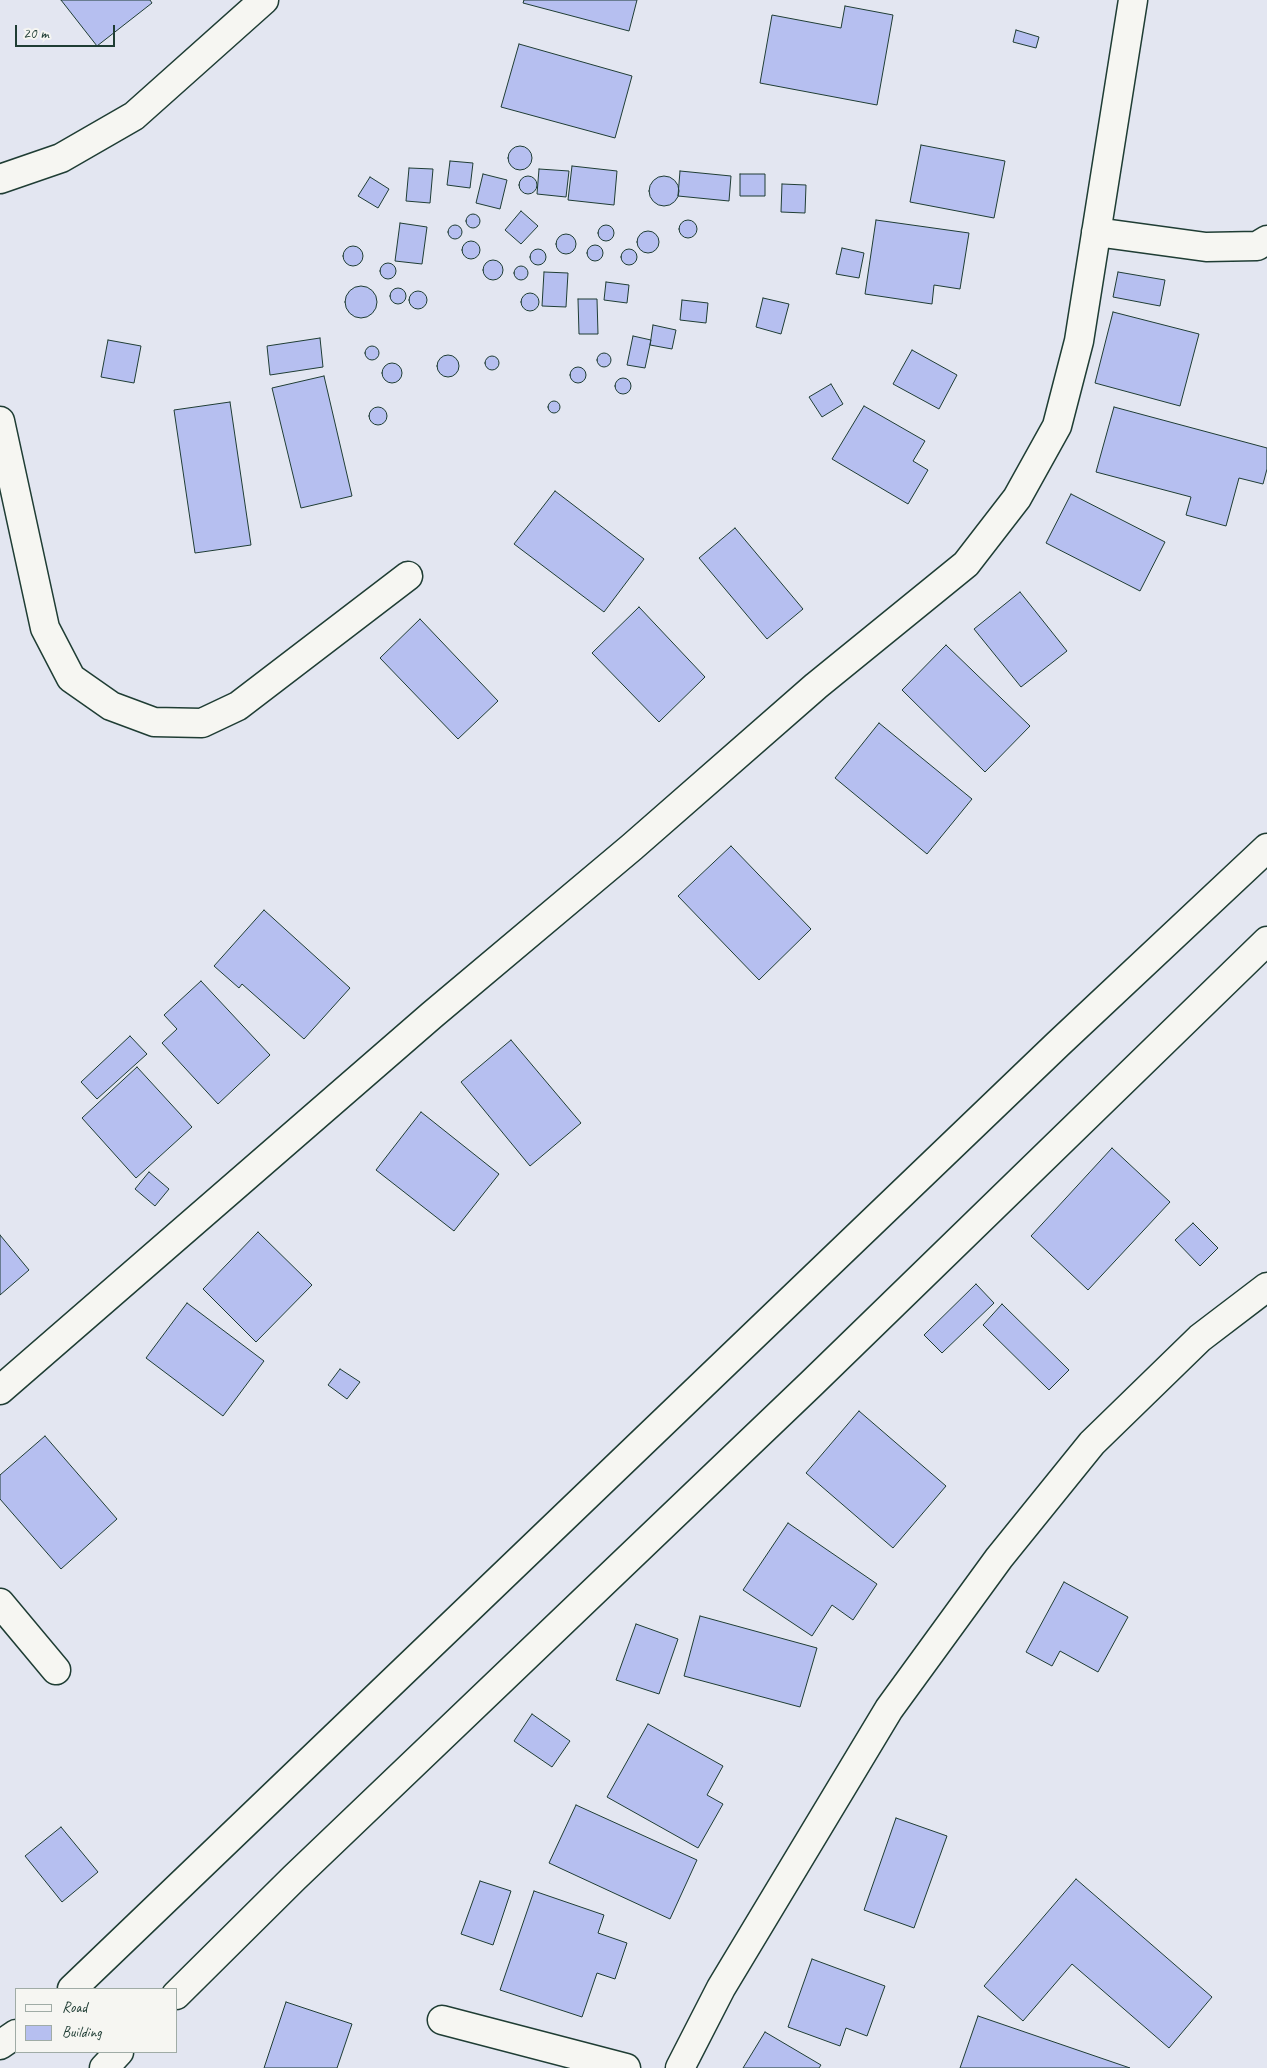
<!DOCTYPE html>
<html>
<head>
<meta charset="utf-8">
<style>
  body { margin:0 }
  #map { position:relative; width:1267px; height:2068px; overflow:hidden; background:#e3e6f1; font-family:Caveat,sans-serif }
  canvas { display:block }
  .legend { position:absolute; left:15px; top:1988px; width:162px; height:65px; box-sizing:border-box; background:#f6f6f2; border:1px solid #a0aca6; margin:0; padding:6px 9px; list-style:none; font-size:15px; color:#1f3d34 }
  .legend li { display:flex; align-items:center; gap:10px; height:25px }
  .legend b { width:25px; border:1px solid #a0aca6 }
  .scale { position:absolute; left:15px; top:25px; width:100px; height:22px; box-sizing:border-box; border:2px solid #1f3d34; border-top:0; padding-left:6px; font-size:15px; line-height:18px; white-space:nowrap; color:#1f3d34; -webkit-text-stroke:4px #f6f6f2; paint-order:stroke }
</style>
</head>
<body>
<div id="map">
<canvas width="1267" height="2068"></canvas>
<ul class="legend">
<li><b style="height:6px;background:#f6f6f2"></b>Road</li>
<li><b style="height:14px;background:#b6bff0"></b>Building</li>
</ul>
<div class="scale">20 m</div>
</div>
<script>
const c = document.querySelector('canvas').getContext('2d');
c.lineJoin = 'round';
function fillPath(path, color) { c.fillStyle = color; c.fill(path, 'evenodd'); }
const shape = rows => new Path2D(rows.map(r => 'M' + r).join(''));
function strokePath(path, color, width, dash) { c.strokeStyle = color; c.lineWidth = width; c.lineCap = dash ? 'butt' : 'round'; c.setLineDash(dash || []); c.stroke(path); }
const building = shape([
  [61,0,150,0,152,3,97,46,61,0],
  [524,0,637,0,629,31,523,3,524,0],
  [845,6,893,15,877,105,760,83,772,15,841,28,845,6],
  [1016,30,1039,37,1036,48,1013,42,1016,30],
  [519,44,632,76,615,138,501,107,519,44],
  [921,145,1005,161,994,218,910,202,921,145],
  '508 158a12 12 0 1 1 24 0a12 12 0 1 1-24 0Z',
  [450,161,473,163,470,188,447,185,450,161],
  [572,166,617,171,614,205,568,200,572,166],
  [409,168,433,169,430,203,406,201,409,168],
  [539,169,569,171,566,197,537,194,539,169],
  [680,171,731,176,729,201,678,196,680,171],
  [483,174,507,180,500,209,476,203,483,174],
  [740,174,765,174,765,196,740,196,740,174],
  '519 185a9 9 0 1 1 18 0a9 9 0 1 1-18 0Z',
  '649 191a15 15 0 1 1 30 0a15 15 0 1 1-30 0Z',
  [370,177,389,189,378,208,358,196,370,177],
  [782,184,806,185,805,213,781,212,782,184],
  [521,211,538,226,521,244,505,230,521,211],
  '466 221a7 7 0 1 1 14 0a7 7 0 1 1-14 0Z',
  [876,220,969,233,960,289,934,285,932,304,865,294,876,220],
  '679 229a9 9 0 1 1 18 0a9 9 0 1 1-18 0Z',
  [400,223,427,227,422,264,395,261,400,223],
  '598 233a8 8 0 1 1 16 0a8 8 0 1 1-16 0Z',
  '448 232a7 7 0 1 1 14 0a7 7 0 1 1-14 0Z',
  '637 242a11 11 0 1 1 22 0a11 11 0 1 1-22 0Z',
  '556 244a10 10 0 1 1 20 0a10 10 0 1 1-20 0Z',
  '462 250a9 9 0 1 1 18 0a9 9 0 1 1-18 0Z',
  '587 253a8 8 0 1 1 16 0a8 8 0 1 1-16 0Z',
  '343 256a10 10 0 1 1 20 0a10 10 0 1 1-20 0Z',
  [842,248,864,253,859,278,836,274,842,248],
  '621 257a8 8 0 1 1 16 0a8 8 0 1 1-16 0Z',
  '530 257a8 8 0 1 1 16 0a8 8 0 1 1-16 0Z',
  '483 270a10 10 0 1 1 20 0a10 10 0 1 1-20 0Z',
  '380 271a8 8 0 1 1 16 0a8 8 0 1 1-16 0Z',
  '514 273a7 7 0 1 1 14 0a7 7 0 1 1-14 0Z',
  [544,272,568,273,566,307,542,306,544,272],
  [1118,272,1165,280,1160,306,1113,297,1118,272],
  [606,282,629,285,627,303,604,300,606,282],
  '345 302a16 16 0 1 1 32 0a16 16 0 1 1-32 0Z',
  '390 296a8 8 0 1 1 16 0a8 8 0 1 1-16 0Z',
  '409 300a9 9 0 1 1 18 0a9 9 0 1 1-18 0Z',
  '521 302a9 9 0 1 1 18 0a9 9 0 1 1-18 0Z',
  [763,298,789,304,781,334,756,327,763,298],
  [578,299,597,299,598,334,579,334,578,299],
  [682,300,708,303,706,323,680,320,682,300],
  [1113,312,1199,334,1180,406,1095,383,1113,312],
  [653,325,676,330,672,349,650,345,653,325],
  [633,336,651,340,645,368,627,365,633,336],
  [320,338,323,367,270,375,267,346,320,338],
  [108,340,141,346,134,383,101,377,108,340],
  '365 353a7 7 0 1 1 14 0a7 7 0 1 1-14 0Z',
  [912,350,957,375,939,409,893,384,912,350],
  '597 360a7 7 0 1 1 14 0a7 7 0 1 1-14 0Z',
  '437 366a11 11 0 1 1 22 0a11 11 0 1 1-22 0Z',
  '485 363a7 7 0 1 1 14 0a7 7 0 1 1-14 0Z',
  '382 373a10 10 0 1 1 20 0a10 10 0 1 1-20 0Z',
  '570 375a8 8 0 1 1 16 0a8 8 0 1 1-16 0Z',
  [324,376,352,496,301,508,272,388,324,376],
  '615 386a8 8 0 1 1 16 0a8 8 0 1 1-16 0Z',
  [831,384,843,404,822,417,809,397,831,384],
  '548 407a6 6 0 1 1 12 0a6 6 0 1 1-12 0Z',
  [230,402,251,545,195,553,174,410,230,402],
  [864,406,925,441,913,461,928,470,908,504,832,459,864,406],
  '369 416a9 9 0 1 1 18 0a9 9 0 1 1-18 0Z',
  [1114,407,1267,448,1267,469,1263,484,1239,478,1226,526,1186,515,1191,497,1096,472,1114,407],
  [555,491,644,559,604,612,514,544,555,491],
  [1071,494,1165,542,1140,591,1046,543,1071,494],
  [735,528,803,609,767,639,699,558,735,528],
  [1020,592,1067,651,1021,687,974,629,1020,592],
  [639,607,705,677,659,722,592,653,639,607],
  [420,619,498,701,458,739,380,658,420,619],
  [946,645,1030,726,985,772,902,690,946,645],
  [879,723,972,799,927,854,835,778,879,723],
  [731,846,811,929,759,980,678,896,731,846],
  [264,910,350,988,304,1039,242,984,239,988,214,966,264,910],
  [201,981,270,1055,218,1104,162,1043,177,1029,164,1015,201,981],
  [130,1036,147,1054,97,1099,81,1082,130,1036],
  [511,1040,581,1123,530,1166,461,1082,511,1040],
  [137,1067,192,1127,136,1178,82,1118,137,1067],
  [421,1112,499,1174,454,1231,376,1170,421,1112],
  [1112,1148,1170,1202,1088,1290,1031,1236,1112,1148],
  [149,1172,169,1189,155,1206,135,1189,149,1172],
  [1193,1223,1218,1248,1200,1266,1175,1240,1193,1223],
  [258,1232,312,1285,256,1342,203,1289,258,1232],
  [0,1235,29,1270,0,1295,0,1235],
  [976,1284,994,1303,942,1353,924,1335,976,1284],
  [187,1303,264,1361,223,1416,146,1358,187,1303],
  [1002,1304,1069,1370,1049,1390,983,1325,1002,1304],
  [340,1369,360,1382,347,1399,328,1385,340,1369],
  [859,1411,946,1486,893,1548,806,1473,859,1411],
  [45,1436,117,1519,61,1569,0,1499,0,1475,45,1436],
  [788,1523,877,1584,853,1620,832,1605,812,1636,743,1590,788,1523],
  [1064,1582,1128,1617,1098,1672,1060,1651,1052,1666,1026,1652,1064,1582],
  [700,1616,817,1648,800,1707,684,1676,700,1616],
  [636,1624,678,1639,659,1694,616,1680,636,1624],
  [532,1714,570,1741,552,1767,514,1741,532,1714],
  [648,1724,723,1766,707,1795,723,1804,698,1848,607,1797,648,1724],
  [576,1805,697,1860,670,1919,549,1863,576,1805],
  [896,1818,947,1836,914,1928,864,1910,896,1818],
  [61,1827,98,1872,62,1902,25,1856,61,1827],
  [1076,1879,1212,1997,1169,2048,1072,1964,1023,2021,984,1986,1076,1879],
  [480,1881,511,1891,493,1945,461,1934,480,1881],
  [534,1891,604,1915,598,1933,627,1943,615,1979,597,1973,582,2017,500,1990,534,1891],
  [812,1959,885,1986,867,2036,846,2028,840,2046,788,2027,812,1959],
  [286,2002,352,2024,337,2068,264,2068,286,2002],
  [978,2016,1130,2068,960,2068,978,2016],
  [765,2032,821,2065,819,2068,743,2068,765,2032]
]);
const minor = shape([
  [0,179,61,158,134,116,264,0],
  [1096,232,1206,247,1257,246,1267,240],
  [0,421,45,628,71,678,111,706,154,722,202,723,238,706,408,576],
  [0,1390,432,1015,632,847,816,686,966,564,1017,498,1057,426,1079,341,1133,0],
  [0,1603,56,1670],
  [442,2020,626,2068],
  [680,2068,721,1988,889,1709,999,1558,1092,1443,1200,1338,1267,1287]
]);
const major = shape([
  [72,1989,1058,1044,1267,848],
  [176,1995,294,1878,811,1384,1267,941],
  [0,2045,16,2034],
  [104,2068,119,2052]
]);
fillPath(building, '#b6bff0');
strokePath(building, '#1f3d34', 1);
strokePath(minor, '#1f3d34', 31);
strokePath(major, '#1f3d34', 31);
strokePath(minor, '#f6f6f2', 28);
strokePath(major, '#f6f6f2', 28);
</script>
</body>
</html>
